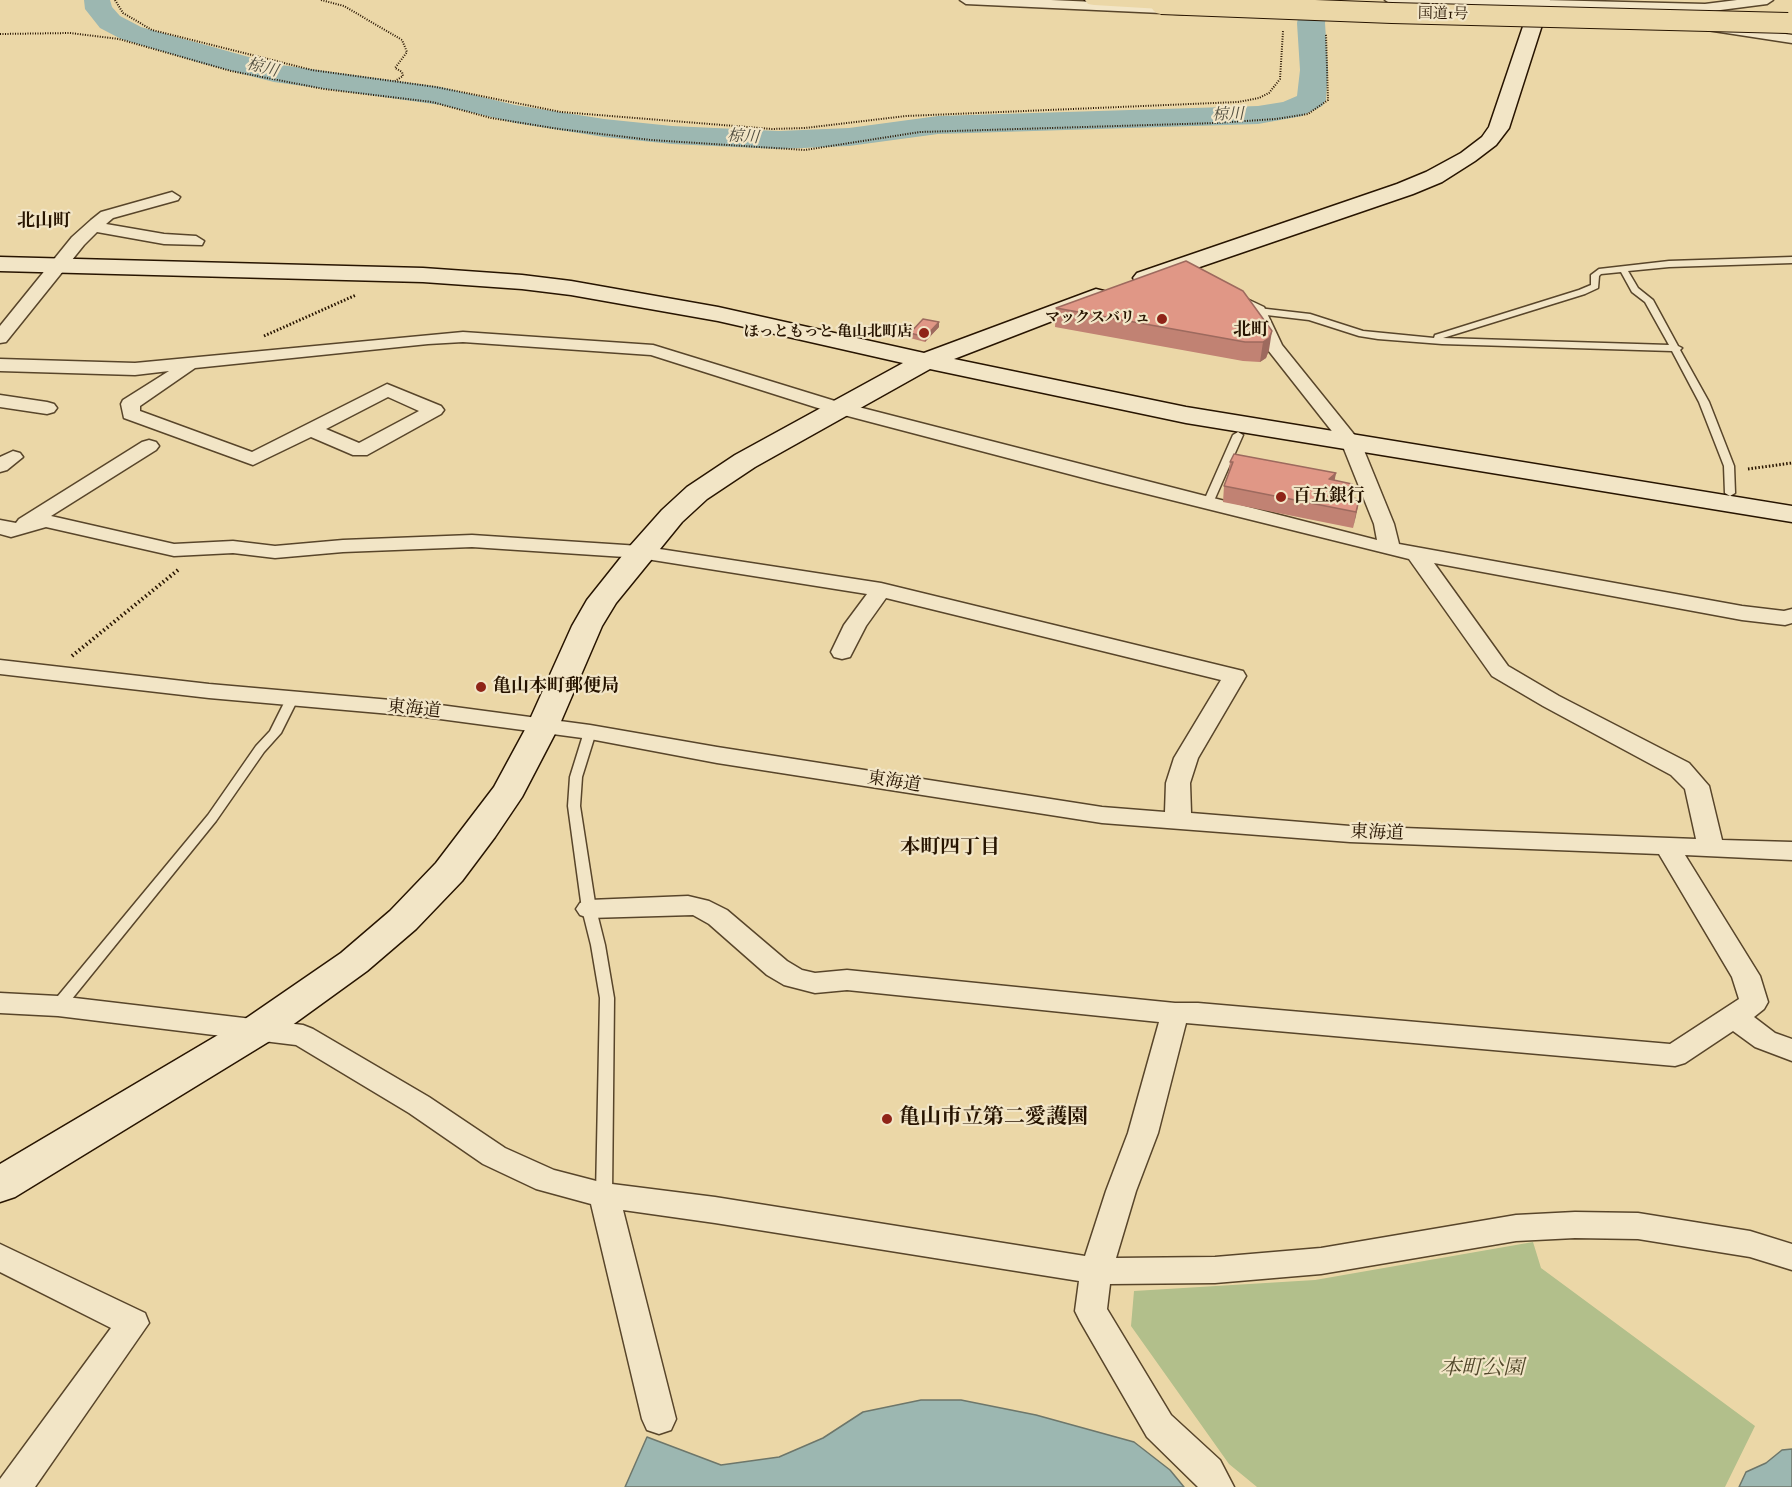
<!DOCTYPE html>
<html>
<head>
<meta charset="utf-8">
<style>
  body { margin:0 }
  canvas { display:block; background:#ebd7a7 }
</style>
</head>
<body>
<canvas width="1792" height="1487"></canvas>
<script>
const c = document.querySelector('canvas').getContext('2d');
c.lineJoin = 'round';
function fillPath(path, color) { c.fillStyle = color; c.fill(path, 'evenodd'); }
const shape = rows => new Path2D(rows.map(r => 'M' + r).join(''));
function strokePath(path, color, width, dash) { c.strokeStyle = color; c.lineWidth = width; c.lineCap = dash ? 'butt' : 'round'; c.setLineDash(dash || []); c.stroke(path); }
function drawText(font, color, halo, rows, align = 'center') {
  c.font = font + ' "IM FELL DW Pica","Noto Serif JP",serif'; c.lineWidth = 4.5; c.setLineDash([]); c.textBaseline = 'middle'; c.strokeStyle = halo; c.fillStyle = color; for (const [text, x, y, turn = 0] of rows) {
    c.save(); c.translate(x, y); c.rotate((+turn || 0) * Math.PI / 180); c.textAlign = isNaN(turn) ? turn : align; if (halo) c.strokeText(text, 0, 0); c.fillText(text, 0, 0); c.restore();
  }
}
const green = shape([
  [1533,1242,1541,1268,1755,1426,1725,1487,1257,1487,1229,1464,1131,1326,1134,1291,1315,1280]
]);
const water = shape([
  [921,1400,961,1400,1036,1415,1134,1442,1170,1470,1184,1487,625,1487,647,1437,721,1465,779,1457,823,1438,863,1412,921,1400],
  [1792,1449,1792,1487,1739,1487,1746,1472,1766,1463,1782,1450,1792,1449]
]);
const river = shape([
  [84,0,110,0,112,7,120,16,141,27,274,64,441,87,515,105,604,119,672,126,779,131,849,128,938,116,1258,106,1283,102,1297,96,1300,70,1297,23,1302,0,1328,0,1325,23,1328,70,1326,100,1322,106,1302,116,1258,124,938,134,849,146,779,149,672,144,604,137,515,123,441,105,274,82,204,64,121,39,100,28,85,9,84,0]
]);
const pathFar2 = shape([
  [115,0,123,13,152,30,312,70,436,87,561,112,772,129,805,128,906,116,1238,102,1259,98,1269,93,1280,79,1283,31],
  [321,0,344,6,402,40,407,52,395,68,402,72,403,76,395,81],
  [0,34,70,33,119,39,231,71,324,89,432,102,491,118,559,129,651,140,805,150,920,132,1216,123,1276,119,1308,114,1328,100,1326,34]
]);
const pathFar1 = shape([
  [264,336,356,295],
  [1748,469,1792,463]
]);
const path = shape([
  [72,656,178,570]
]);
const lane = shape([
  [1792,257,1792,263,1669,267,1628,271,1638,288,1653,300,1678,346,1682,348,1680,350,1709,402,1734,466,1735,493,1730,496,1725,493,1724,466,1699,402,1672,351,1442,344,1378,339,1359,336,1309,320,1258,314,1254,311,1258,308,1310,314,1363,331,1434,338,1435,335,1579,290,1591,285,1591,275,1599,269,1669,261,1792,257],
  [1621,272,1632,292,1645,302,1669,345,1443,338,1585,294,1598,288,1599,276,1601,274,1621,272],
  [1238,432,1243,435,1213,503,1212,505,1204,505,1203,503,1233,435,1238,432],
  [293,693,299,697,281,733,264,752,216,821,63,1010,53,1010,51,1006,53,1002,208,815,256,746,270,731,287,697,293,693],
  [590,728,596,732,582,777,580,806,596,909,605,945,614,998,612,1195,609,1199,604,1201,599,1199,596,1195,600,998,591,945,582,909,568,806,570,777,584,732,590,728]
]);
const street = shape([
  [960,0,1051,0,1183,6,1190,10,1183,14,966,4,960,0],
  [1385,0,1544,0,1705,4,1737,0,1773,0,1767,4,1705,12,1391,4,1385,0],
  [1712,23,1792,35,1792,43,1707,30,1705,27,1712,23],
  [172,192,180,197,178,200,113,218,106,224,164,234,196,236,204,241,202,245,164,244,97,232,84,245,6,342,0,343,0,326,72,237,91,220,101,212,172,192],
  [1228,290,1264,307,1282,345,1361,443,1394,524,1399,544,1742,606,1784,611,1792,609,1792,623,1785,625,1742,620,1434,563,1508,666,1559,696,1689,763,1709,786,1722,840,1792,842,1792,860,1685,855,1760,976,1768,1002,1764,1009,1754,1017,1775,1033,1792,1039,1792,1061,1755,1047,1733,1031,1685,1063,1675,1066,1186,1023,1158,1133,1136,1191,1116,1258,1215,1257,1321,1248,1516,1215,1575,1212,1638,1213,1750,1231,1792,1244,1792,1270,1750,1257,1638,1239,1575,1238,1516,1241,1321,1274,1215,1283,1110,1284,1107,1309,1171,1415,1220,1460,1234,1487,1198,1487,1147,1437,1080,1321,1075,1311,1079,1281,715,1223,623,1210,676,1419,671,1430,659,1434,647,1430,642,1419,591,1204,536,1189,483,1164,409,1113,296,1045,58,1016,0,1013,0,993,58,996,303,1025,313,1029,429,1097,505,1148,554,1170,604,1183,715,1197,1085,1256,1106,1191,1128,1133,1159,1022,847,990,815,993,784,985,767,975,709,924,693,915,589,918,580,915,576,909,580,903,589,900,688,896,709,901,727,910,787,961,802,970,815,973,847,970,1175,1003,1198,1003,1670,1044,1739,999,1732,977,1659,854,1350,842,1102,823,717,763,590,739,425,717,209,698,0,674,0,660,209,684,425,703,590,725,717,747,1102,807,1165,812,1166,783,1174,758,1221,680,886,598,866,626,850,657,842,659,834,657,831,652,844,625,867,594,640,558,472,547,343,552,275,558,233,553,174,556,46,527,11,537,0,534,0,520,16,523,19,519,142,442,149,440,156,442,159,446,156,450,51,516,174,544,233,541,275,546,343,540,472,535,640,546,881,583,1243,671,1246,676,1198,758,1190,783,1191,813,1350,826,1696,839,1685,789,1671,775,1543,706,1492,676,1409,559,1103,483,821,409,651,355,463,342,428,344,195,368,140,406,140,411,252,452,387,384,441,406,444,410,441,414,367,455,353,455,311,437,253,465,124,418,121,404,123,400,169,371,135,375,0,371,0,359,135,363,463,332,653,345,835,401,1377,540,1374,524,1342,444,1268,350,1251,314,1222,299,1219,295,1222,291,1228,290],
  [388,397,419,411,359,443,326,429,388,397],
  [0,395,47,402,54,404,57,408,54,412,47,414,0,407,0,395],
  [13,451,20,453,23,457,7,470,0,472,0,457,13,451],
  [0,1244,145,1313,149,1323,35,1487,0,1487,0,1479,111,1328,0,1272,0,1244]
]);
const secondary = shape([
  [1532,0,1550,0,1509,128,1496,145,1475,161,1442,182,1413,194,1153,283,1145,285,1137,283,1133,278,1137,273,1397,184,1426,172,1461,153,1482,137,1489,127,1532,0],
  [0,257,423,268,522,275,571,281,718,307,924,353,1096,289,1104,291,1108,296,1104,301,954,359,1186,407,1792,506,1792,522,1186,423,930,369,755,467,707,499,682,522,616,603,602,626,559,726,522,797,495,837,462,881,416,929,367,971,273,1039,15,1197,0,1202,0,1164,245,1019,341,953,390,911,436,863,494,787,527,726,572,626,587,600,630,546,662,510,687,487,735,455,903,363,718,321,571,295,522,289,423,282,0,271,0,257]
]);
const highway = shape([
  [1085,0,1167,0,1170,4,1167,8,1161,9,1094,5,1088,4,1085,0]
]);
const highwayBridge = shape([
  [1161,4,1392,13,1788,23]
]);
const wall = shape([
  [1243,291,1269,350,1266,358,1260,362,1243,361,1055,327,1056,308],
  [939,327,925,342,910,338,910,333],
  [1230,462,1336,473,1334,480,1350,497,1359,500,1353,528,1223,502,1224,486,1228,476]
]);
const shadedWall = shape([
  [939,322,939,327,925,342,925,337],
  [1272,331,1269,350,1266,358,1260,362,1263,342],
  [1336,473,1333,489,1329,479],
  [1359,500,1356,516,1353,528,1356,512]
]);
const building = shape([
  [1186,261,1243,291,1272,331,1269,338,1263,342,1245,342,1056,308,1186,261],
  [923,319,939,322,925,337,910,333,923,319],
  [1234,454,1336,473,1329,479,1352,484,1349,496,1359,500,1356,512,1224,486,1233,462,1230,462,1234,454]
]);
const markers = [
  [1162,319,6,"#8f2418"],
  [924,333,6,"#8f2418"],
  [1281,497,6,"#8f2418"],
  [481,687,6,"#8f2418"],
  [887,1119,6,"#8f2418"]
];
const farStreetnames = [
  ["国道1号",1443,15,1]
];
const farPoinames = [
  ["マックスバリュ",1150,319],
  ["ほっともっと 亀山北町店",912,333]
];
const farWaternames = [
  ["椋川",262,69,14],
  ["椋川",1228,116,-2],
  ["椋川",743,138,4]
];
const farQuarternames = [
  ["北山町",44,222],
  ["北町",1251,331]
];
const poiNames = [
  ["百五銀行",1293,497],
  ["亀山本町郵便局",493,687]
];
const streetNames = [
  ["東海道",414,710,6],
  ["東海道",894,783,9],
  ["東海道",1377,834,2]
];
const neighbourhoodNames = [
  ["本町四丁目",950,849]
];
const nearPoinames = [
  ["亀山市立第二愛護園",899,1119]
];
const nearParknames = [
  ["本町公園",1482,1370]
];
fillPath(green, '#b2bf8b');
fillPath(water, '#9cb7b1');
strokePath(water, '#6d766a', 1.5);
fillPath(river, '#9cb7b1');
strokePath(lane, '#58452a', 3);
strokePath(street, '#58452a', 3);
strokePath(secondary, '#271400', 3);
strokePath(highway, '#271400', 3);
strokePath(pathFar2, '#271400', 2, [1, 1.5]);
strokePath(pathFar1, '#271400', 3, [1.5, 2]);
strokePath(path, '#271400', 4, [1.5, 3]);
fillPath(lane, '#f2e5c6');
fillPath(street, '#f2e5c6');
fillPath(secondary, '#f2e5c6');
fillPath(highway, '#ebd7a7');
strokePath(highwayBridge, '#271400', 22, []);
strokePath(highwayBridge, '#ebd7a7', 20);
fillPath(wall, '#c18273');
fillPath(shadedWall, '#9d6a5e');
fillPath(building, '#e09786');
strokePath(building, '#9d6a5e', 1.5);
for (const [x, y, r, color] of markers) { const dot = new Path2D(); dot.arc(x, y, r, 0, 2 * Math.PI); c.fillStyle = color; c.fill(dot); strokePath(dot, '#f2e5c6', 2); }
drawText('15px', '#271400', '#f2e5c6', farStreetnames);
drawText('bold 15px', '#271400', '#f2e5c6', farPoinames, 'right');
drawText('italic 16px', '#504d3e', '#f2e5c6', farWaternames);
drawText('bold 18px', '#271400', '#f2e5c6', farQuarternames);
drawText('bold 18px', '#271400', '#f2e5c6', poiNames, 'left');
drawText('18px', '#271400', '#f2e5c6', streetNames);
drawText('bold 20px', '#271400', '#f2e5c6', neighbourhoodNames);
drawText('bold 21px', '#271400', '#f2e5c6', nearPoinames, 'left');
drawText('italic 21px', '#51472a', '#f2e5c6', nearParknames);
</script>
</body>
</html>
